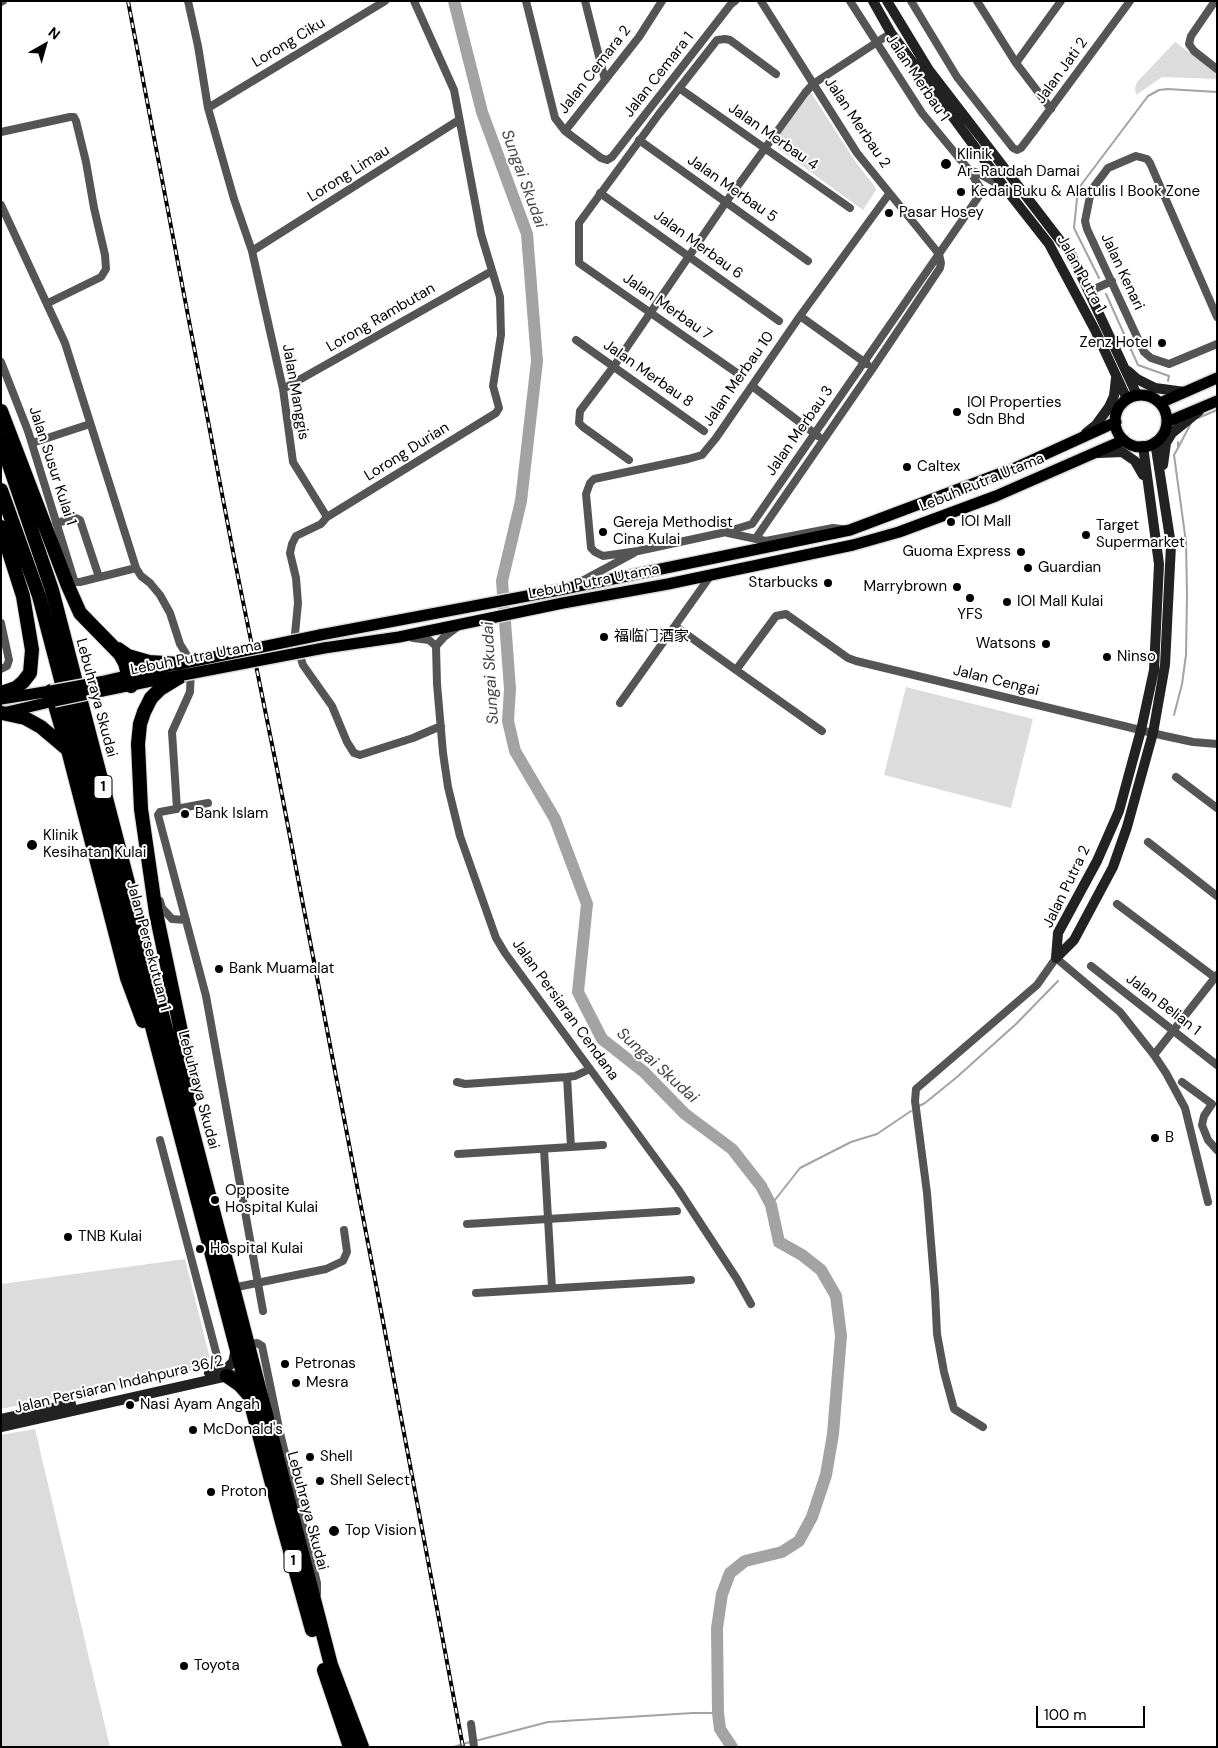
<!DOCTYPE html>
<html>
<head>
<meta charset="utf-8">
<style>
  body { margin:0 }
  #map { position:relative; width:1218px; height:1748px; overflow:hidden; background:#fff; font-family:"DM Sans",sans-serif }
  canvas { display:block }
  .frame { position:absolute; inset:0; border:2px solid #000; pointer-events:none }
  .north { position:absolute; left:20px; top:20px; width:50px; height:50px; -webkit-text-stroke:4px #fff; paint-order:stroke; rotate:38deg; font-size:14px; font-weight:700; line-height:20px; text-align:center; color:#000 }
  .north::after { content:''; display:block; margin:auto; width:18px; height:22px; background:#000; clip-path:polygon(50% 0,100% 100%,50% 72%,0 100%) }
  .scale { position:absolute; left:1036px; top:1706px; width:109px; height:22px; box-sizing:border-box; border:2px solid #000; border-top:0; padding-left:6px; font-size:15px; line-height:18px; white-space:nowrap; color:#000; -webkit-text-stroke:4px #fff; paint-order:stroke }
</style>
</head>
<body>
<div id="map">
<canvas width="1218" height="1748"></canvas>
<div class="frame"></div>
<div class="north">N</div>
<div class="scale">100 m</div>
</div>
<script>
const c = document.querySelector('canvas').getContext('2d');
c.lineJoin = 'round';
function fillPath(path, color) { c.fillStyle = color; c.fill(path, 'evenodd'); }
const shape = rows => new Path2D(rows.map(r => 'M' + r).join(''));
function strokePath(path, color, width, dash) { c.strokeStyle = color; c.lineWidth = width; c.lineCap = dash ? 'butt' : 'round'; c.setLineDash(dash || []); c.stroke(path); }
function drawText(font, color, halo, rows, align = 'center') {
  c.font = font + ' "DM Sans","Noto Sans SC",sans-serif'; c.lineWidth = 4; c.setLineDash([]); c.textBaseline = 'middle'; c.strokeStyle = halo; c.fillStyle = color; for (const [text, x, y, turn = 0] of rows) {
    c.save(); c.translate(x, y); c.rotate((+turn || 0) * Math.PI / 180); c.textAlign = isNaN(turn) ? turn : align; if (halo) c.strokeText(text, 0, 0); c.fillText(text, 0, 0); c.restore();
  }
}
const green = shape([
  [1175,42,1217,72,1217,79,1162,77,1136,95,1135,88,1137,82],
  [810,91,855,161,875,187,876,190,863,210,776,147,775,139],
  [906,687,1033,719,1011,808,884,775],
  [185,1259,212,1367,1,1409,1,1284],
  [35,1429,110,1747,1,1747,1,1435]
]);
const stream = shape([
  [1099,278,1074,228,1078,189,1148,96,1159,90,1167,89,1217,92],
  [1106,294,1138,365,1169,376,1168,381],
  [1198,418,1217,410],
  [1178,448,1191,423],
  [1174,715,1182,684,1186,655,1187,595,1186,542,1174,455,1178,448,1178,442],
  [919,1106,925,1103,957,1077,1016,1024,1058,981],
  [771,1205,800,1168,851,1142,877,1134,911,1111],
  [475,1741,548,1722,693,1713,718,1713],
  [453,1747,470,1742]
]);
const river = shape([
  [454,1,482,112,527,234,537,361,521,501,502,581,510,689,508,721,515,751,555,819,587,904,578,992,602,1039,644,1072,685,1114,732,1149,761,1186,771,1205,779,1242,802,1255,821,1270,836,1296,841,1336,833,1434,826,1475,812,1517,799,1541,782,1552,745,1561,730,1573,722,1594,717,1628,718,1713,720,1729,732,1747]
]);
const street = shape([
  [188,1,198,46,208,108,234,199,252,251,283,389,293,462,327,517,321,524,296,536,292,544,290,553,296,578,298,603,295,634,298,650,303,665,332,706,347,742,354,753,360,755,413,738,441,726],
  [526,1,555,118,565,131,601,158,607,160,612,157,731,4,735,1],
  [585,1,605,80],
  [850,1,922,113,969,170,979,186,981,189,979,196,752,524,726,532,638,551,603,556,595,552,591,548,586,494,590,483,594,479,688,459,702,455,716,438,800,316,889,194],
  [911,1,957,77,1013,148,1017,150,1021,148,1034,131,1130,1],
  [977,1,1016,63,1051,109],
  [1215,1,1191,36,1189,44,1194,51,1217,69],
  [1,2,3,1],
  [1016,63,1061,1],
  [679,88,850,208],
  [208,108,385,1],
  [565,131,639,37,662,1],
  [1,132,70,117,74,117,76,121,86,162,94,208,105,255,106,269,101,277,48,303],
  [639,140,808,261],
  [969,170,978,173,1001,186],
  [600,193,779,321],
  [1,205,65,343,136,568,80,582,76,582,74,580,28,431,1,362],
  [252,251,459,120],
  [1090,291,1112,281],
  [800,316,867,364],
  [1217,317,1150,163,1147,159,1136,156,1108,168,1093,188,1090,196,1085,221,1087,229,1144,352,1151,358,1169,364,1217,344],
  [576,340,704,431],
  [740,373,737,373,579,263,579,223,659,114,717,40,725,39,730,40,776,74],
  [752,386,818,436],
  [283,389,492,271],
  [32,443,90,424],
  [629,460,583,427,579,423,580,411,614,366,726,202,805,93,813,84,891,33],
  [327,517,496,413,499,408,493,386,501,335,500,297,481,234,454,90,414,1],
  [56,523,76,518,80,520,99,577],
  [728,533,766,541,833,528,842,529],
  [756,538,873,368,940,268,941,263,939,254,857,153,761,1],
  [136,568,141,576,150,583,160,595,170,613,180,644,188,657,191,669,190,692,172,732,177,809],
  [578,583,634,553],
  [1,623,9,660,7,666,1,669],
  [675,626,736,670,776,616,786,614,848,658,856,661,1165,736,1193,742,1217,744],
  [413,638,429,640,436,646],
  [436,646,437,684,443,753,448,787,460,836,496,938,505,953,678,1189,737,1279,751,1304],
  [436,646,444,637,456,628],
  [736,670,822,731],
  [620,703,711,575],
  [1176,777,1217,808],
  [208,803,160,812,158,815,206,996,263,1311],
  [1148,842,1217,896],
  [160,901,162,908,172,919,186,920],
  [1117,904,1217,979],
  [1091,966,1217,1065],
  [1154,1055,1217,975],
  [567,1077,571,1147],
  [457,1082,465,1084,567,1077,575,1076,590,1069],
  [1182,1082,1212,1104,1204,1116,1202,1125,1208,1140,1217,1150],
  [160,1140,221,1371],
  [544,1149,552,1288],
  [458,1154,603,1145],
  [467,1224,677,1211],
  [232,1288,326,1269,343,1261,347,1252,344,1230],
  [476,1293,691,1280],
  [247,1345,257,1343,262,1346,280,1433,317,1583,317,1594],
  [983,1427,954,1409,944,1372,937,1334,935,1292,927,1193,915,1101,916,1089,1037,985,1056,958,1120,1012,1154,1055,1166,1073,1185,1108,1208,1202],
  [471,1724,474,1747]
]);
const secondary = shape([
  [873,1,891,33,1005,188,1049,244,1095,330,1127,399],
  [887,1,929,70,1072,256,1137,395],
  [1128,371,1137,379,1155,388,1185,392],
  [1086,433,1096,425,1109,407,1114,396,1116,378],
  [1099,453,1122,452,1135,461,1143,475],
  [1163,465,1166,443,1172,433,1199,411],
  [1056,958,1074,940,1113,867,1127,827,1153,733,1165,665,1171,545,1155,442],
  [1056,958,1058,933,1097,861,1119,811,1141,730,1154,670,1159,564,1143,446],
  [209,1373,228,1367,233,1362,236,1349],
  [1,1419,71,1404],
  [1,1427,232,1375]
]);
const primary = shape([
  '1115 421a26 26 0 1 1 52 0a26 26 0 1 1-52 0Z',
  [1160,403,1217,378],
  [1167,422,1217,401],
  [320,635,559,590,850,530,1015,468,1116,422],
  [324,648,399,637,563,603,668,584,853,545,899,532,996,496,1124,440],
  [100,682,169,666],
  [102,691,176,676],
  [1,699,51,691],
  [3,713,54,701]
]);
const highway = shape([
  [1,411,68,586,80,613,120,654,125,663,131,686],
  [1,441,52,590,331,1665,362,1747],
  [1,490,39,596,282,1522,312,1630],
  [1,527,23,596,32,650,30,673,23,682,16,688,1,693],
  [118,649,128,656,149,662,180,664],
  [183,675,160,689,151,698,144,712,140,724,138,744,141,809,156,913,187,1060,190,1101],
  [51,691,68,750,127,978,143,1021],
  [2,713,25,718,41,727,67,749],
  [227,1376,240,1385,248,1394],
  [324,1670,350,1747]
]);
const rail = shape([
  [128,1,235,562,277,769,382,1316,463,1747]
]);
const primaryBridge = shape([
  [180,664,320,635],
  [183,675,324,648],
  [51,691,100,682],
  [54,701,102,691]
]);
const markers = [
  [946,164,6,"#000"],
  [961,192,5,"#000"],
  [889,213,5,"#000"],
  [1162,343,5,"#000"],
  [957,412,5,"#000"],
  [907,467,5,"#000"],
  [951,522,5,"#000"],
  [603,532,5,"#000"],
  [1086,535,5,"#000"],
  [1021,552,5,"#000"],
  [1028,568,5,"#000"],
  [828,583,5,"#000"],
  [957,587,5,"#000"],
  [970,598,5,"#000"],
  [1007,602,5,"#000"],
  [604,637,5,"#000"],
  [1046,644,5,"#000"],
  [1107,657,5,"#000"],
  [185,814,5,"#000"],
  [32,845,6,"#000"],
  [219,969,5,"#000"],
  [1155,1138,5,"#000"],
  [215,1200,5,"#000"],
  [68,1237,5,"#000"],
  [200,1249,5,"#000"],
  [285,1364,5,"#000"],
  [296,1383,5,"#000"],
  [130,1405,5,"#000"],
  [193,1430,5,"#000"],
  [310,1457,5,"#000"],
  [320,1481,5,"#000"],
  [211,1492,5,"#000"],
  [334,1531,6,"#000"],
  [184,1666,5,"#000"]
];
const shields = [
  [103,787,18],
  [293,1561,18]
];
const shieldNames = [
  ["1",103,787],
  ["1",293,1561]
];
const streetNames = [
  ["Lorong Ciku",289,43,-31],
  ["Jalan Cemara 2",595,70,-52],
  ["Jalan Jati 2",1062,71,-54],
  ["Jalan Cemara 1",659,75,-52],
  ["Jalan Merbau 1",917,78,56],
  ["Jalan Merbau 2",857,123,56],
  ["Jalan Merbau 4",773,137,35],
  ["Lorong Limau",349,174,-32],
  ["Jalan Merbau 5",732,189,35],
  ["Jalan Merbau 6",698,245,36],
  ["Jalan Kenari",1122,272,65],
  ["Jalan Putra 1",1081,274,61],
  ["Jalan Merbau 7",667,307,35],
  ["Lorong Rambutan",381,318,-30],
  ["Jalan Merbau 8",648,374,35],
  ["Jalan Merbau 10",739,379,-55],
  ["Jalan Manggis",295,392,80],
  ["Jalan Merbau 3",800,431,-55],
  ["Lorong Durian",407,452,-32],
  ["Jalan Susur Kulai 1",52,466,72],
  ["Lebuh Putra Utama",982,483,-22],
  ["Lebuh Putra Utama",594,582,-11],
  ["Lebuh Putra Utama",196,658,-11],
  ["Jalan Cengai",996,681,14],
  ["Lebuhraya Skudai",96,698,75],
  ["Jalan Putra 2",1067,887,-64],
  ["Jalan Persekutuan 1",148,946,75],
  ["Jalan Belian 1",1163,1005,38],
  ["Jalan Persiaran Cendana",565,1010,54],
  ["Lebuhraya Skudai",198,1090,75],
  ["Jalan Persiaran Indahpura 36/2",119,1385,-13],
  ["Lebuhraya Skudai",307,1511,75]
];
const poiNames = [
  ["Klinik",957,155],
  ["Ar-Raudah Damai",957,172],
  ["Kedai Buku & Alatulis I Book Zone",971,192],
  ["Pasar Hosey",899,213],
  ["Zenz Hotel",1152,343,"right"],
  ["IOI Properties",967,403],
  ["Sdn Bhd",967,420],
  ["Caltex",917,467],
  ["IOI Mall",961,522],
  ["Gereja Methodist",613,523],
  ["Cina Kulai",613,540],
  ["Target",1096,526],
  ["Supermarket",1096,543],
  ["Guoma Express",1011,552,"right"],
  ["Guardian",1038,568],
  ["Starbucks",818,583,"right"],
  ["Marrybrown",947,587,"right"],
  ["IOI Mall Kulai",1017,602],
  ["YFS",970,615,"center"],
  ["福临门酒家",614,637],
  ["Watsons",1036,644,"right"],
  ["Ninso",1117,657],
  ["Bank Islam",195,814],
  ["Klinik",43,836],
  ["Kesihatan Kulai",43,853],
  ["Bank Muamalat",229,969],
  ["B",1165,1138],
  ["Opposite",225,1191],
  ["Hospital Kulai",225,1208],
  ["TNB Kulai",78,1237],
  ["Hospital Kulai",210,1249],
  ["Petronas",295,1364],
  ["Mesra",306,1383],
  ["Nasi Ayam Angah",140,1405],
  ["McDonald's",203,1430],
  ["Shell",320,1457],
  ["Shell Select",330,1481],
  ["Proton",221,1492],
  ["Top Vision",345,1531],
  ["Toyota",194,1666]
];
const waterNames = [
  ["Sungai Skudai",523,179,70],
  ["Sungai Skudai",491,673,-93],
  ["Sungai Skudai",657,1066,42]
];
fillPath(green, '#dcdcdc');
strokePath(stream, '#a3a3a3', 2);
strokePath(river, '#a3a3a3', 12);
strokePath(primary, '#dbdbdb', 14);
strokePath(highway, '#dbdbdb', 16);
strokePath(street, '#555', 8);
strokePath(secondary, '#222', 10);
strokePath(primary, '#000', 11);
strokePath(highway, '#000', 14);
strokePath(rail, '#000', 4);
strokePath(rail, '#fff', 2, [5.5]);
strokePath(primaryBridge, '#dbdbdb', 14, []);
strokePath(primaryBridge, '#000', 11);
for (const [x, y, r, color] of markers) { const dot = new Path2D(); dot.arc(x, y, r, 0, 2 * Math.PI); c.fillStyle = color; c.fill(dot); strokePath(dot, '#fff', 2); }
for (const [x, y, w] of shields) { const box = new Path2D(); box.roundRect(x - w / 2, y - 11.5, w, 23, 4); c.fillStyle = '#fff'; c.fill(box); strokePath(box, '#000', 1); }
drawText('bold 14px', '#000', null, shieldNames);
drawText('15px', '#000', '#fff', streetNames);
drawText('15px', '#000', '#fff', poiNames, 'left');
drawText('italic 16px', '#444', '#fff', waterNames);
</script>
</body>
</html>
